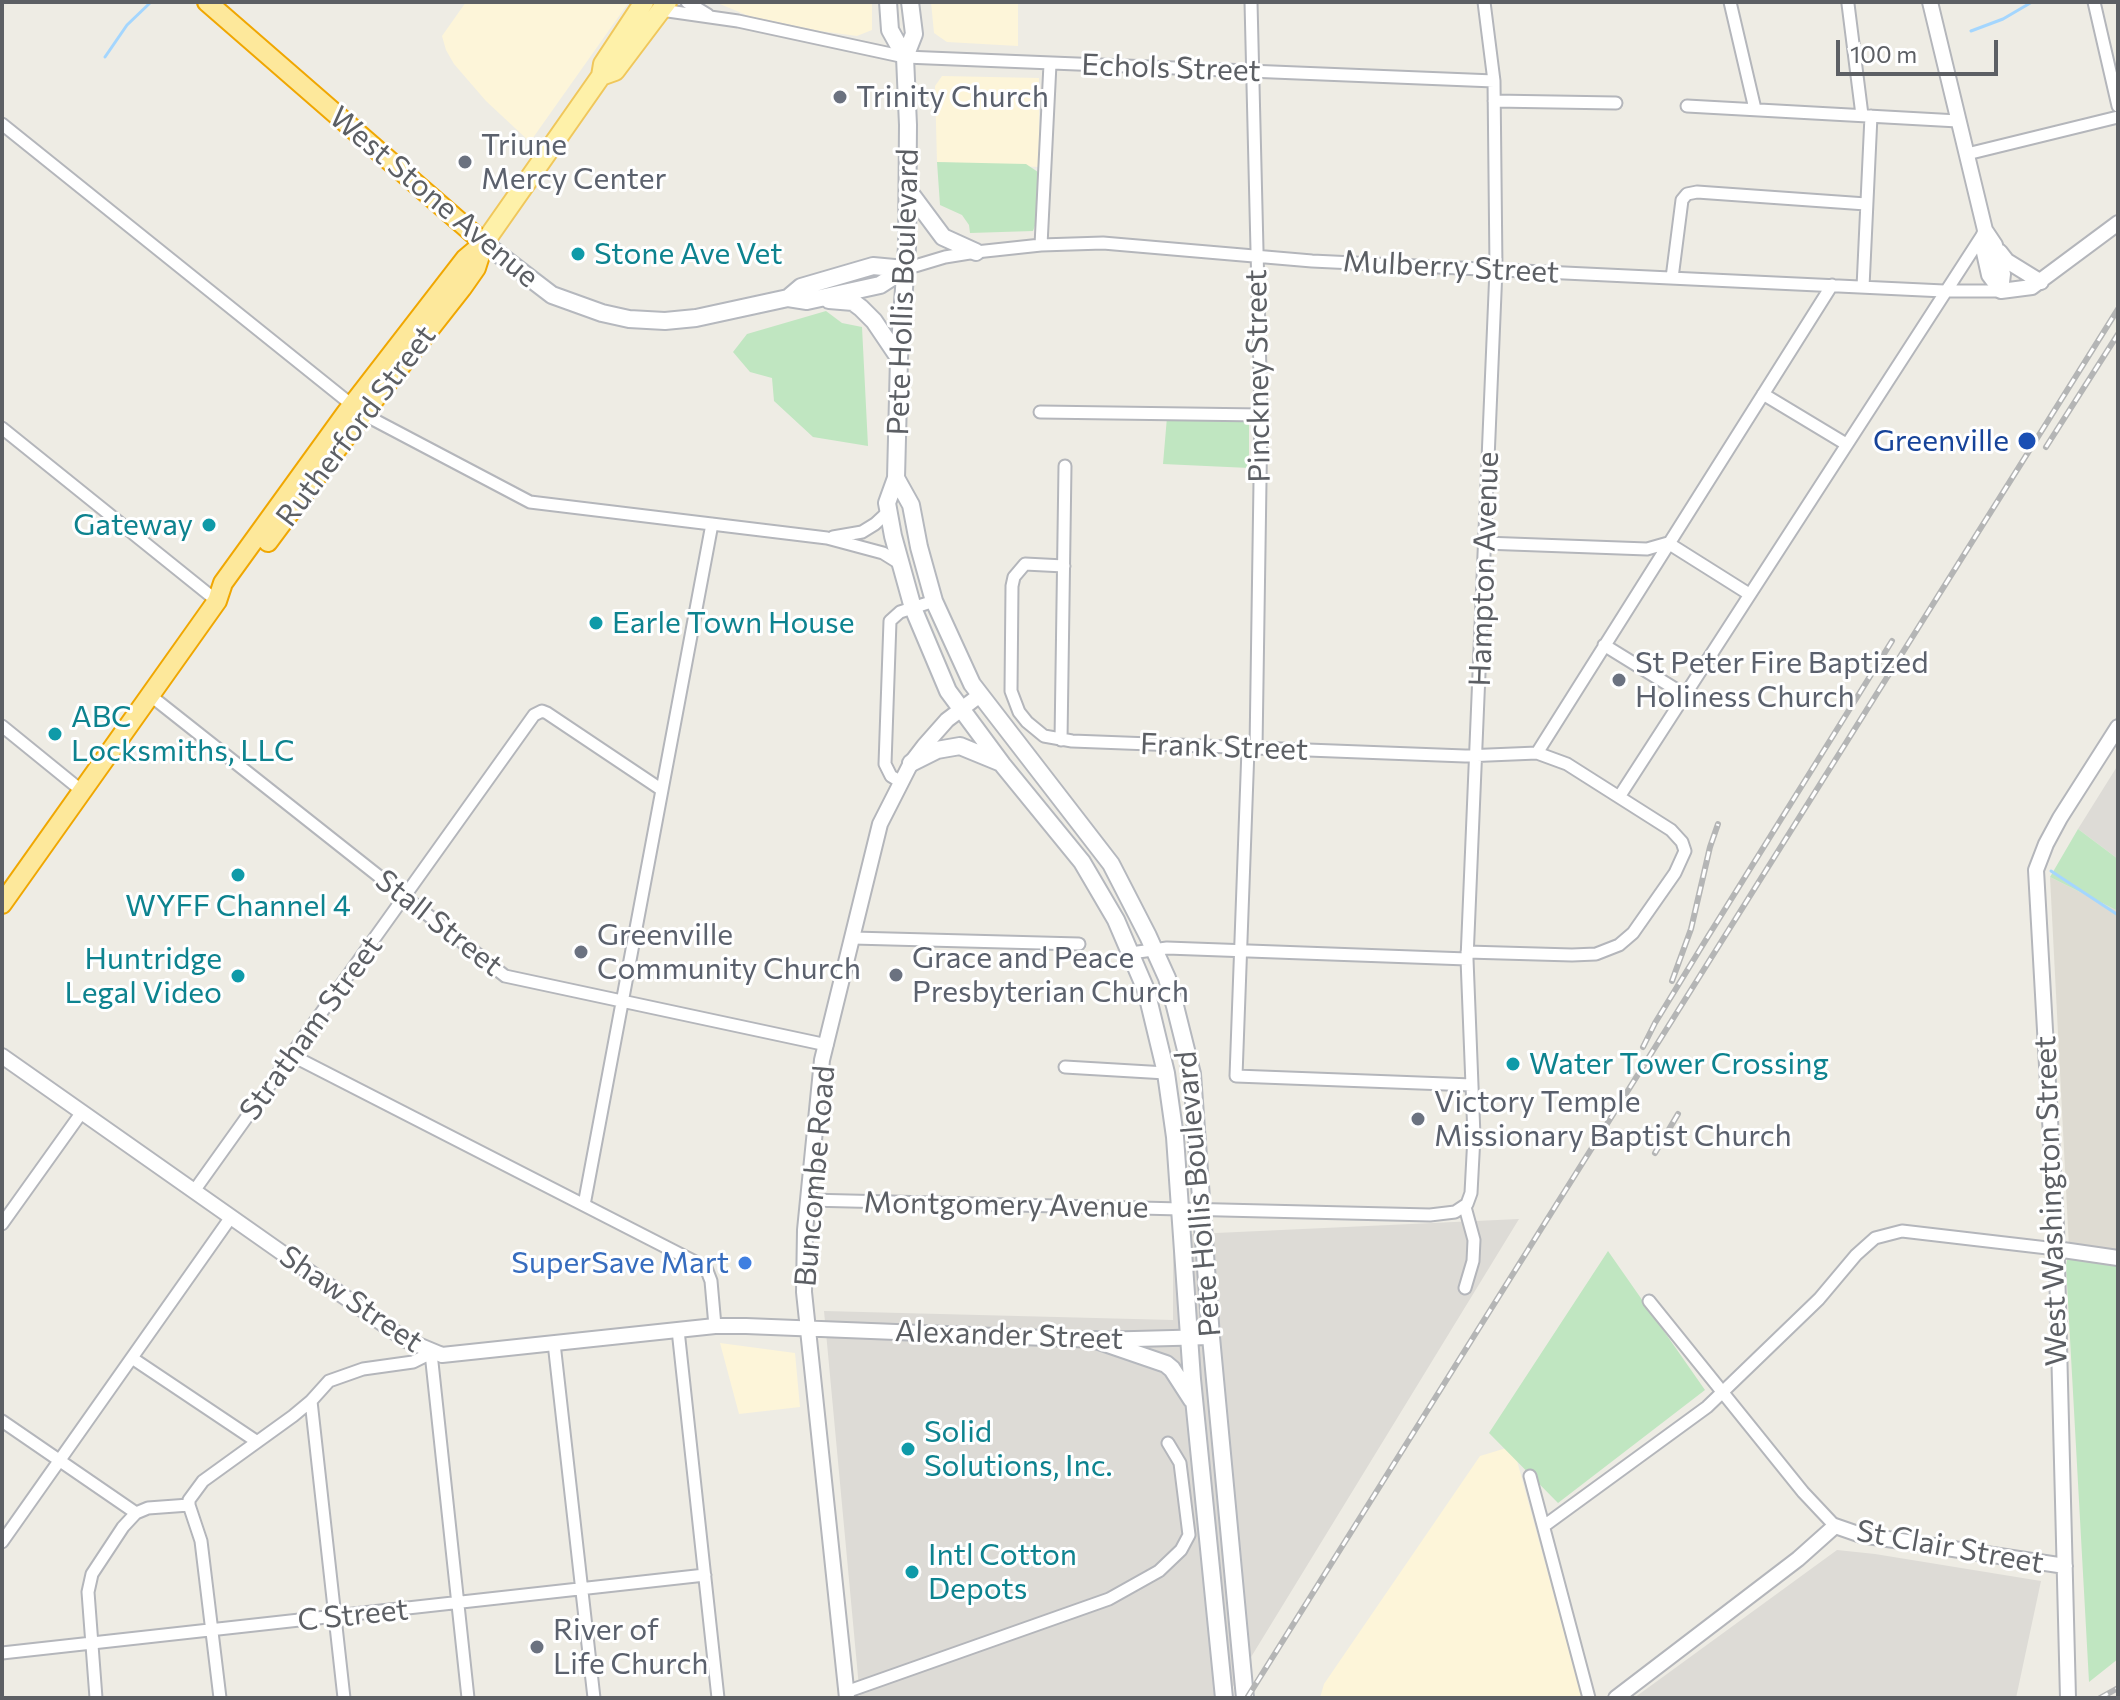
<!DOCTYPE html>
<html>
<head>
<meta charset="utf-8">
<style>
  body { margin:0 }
  #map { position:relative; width:2120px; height:1700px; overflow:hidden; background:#eeece4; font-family:Commissioner,sans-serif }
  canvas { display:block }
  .frame { position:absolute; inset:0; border:4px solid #5c5f64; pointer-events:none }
  .scale { position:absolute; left:1836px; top:40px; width:162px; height:36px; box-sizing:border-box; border:4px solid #5c5f64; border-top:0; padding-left:10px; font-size:24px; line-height:28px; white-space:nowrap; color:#5c5f64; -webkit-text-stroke:6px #fff; paint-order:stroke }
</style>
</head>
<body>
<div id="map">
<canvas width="2120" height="1700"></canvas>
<div class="frame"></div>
<div class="scale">100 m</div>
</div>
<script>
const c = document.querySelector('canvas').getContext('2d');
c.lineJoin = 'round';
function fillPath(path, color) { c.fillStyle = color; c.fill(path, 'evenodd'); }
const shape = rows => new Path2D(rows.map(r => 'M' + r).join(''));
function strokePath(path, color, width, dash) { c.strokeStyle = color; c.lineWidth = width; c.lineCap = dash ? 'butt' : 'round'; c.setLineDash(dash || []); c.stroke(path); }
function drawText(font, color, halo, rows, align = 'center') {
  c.font = font + ' Commissioner,sans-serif'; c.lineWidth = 6; c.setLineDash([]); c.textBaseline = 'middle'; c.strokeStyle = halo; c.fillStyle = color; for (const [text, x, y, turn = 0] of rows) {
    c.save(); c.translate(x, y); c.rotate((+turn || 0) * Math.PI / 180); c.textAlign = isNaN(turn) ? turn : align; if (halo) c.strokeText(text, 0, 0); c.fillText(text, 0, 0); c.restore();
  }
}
const commercial = shape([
  [466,2,629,2,530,142,486,101,454,64,446,50,442,36],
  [715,2,872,2,872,30,857,36,820,31,749,16],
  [931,2,1018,2,1018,46,947,42,934,33],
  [942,76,1039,78,1039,167,937,162,935,86],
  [720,1343,795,1353,800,1407,739,1414],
  [1513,1446,1582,1698,1320,1698,1324,1684,1480,1456]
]);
const industrial = shape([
  [2118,765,2118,859,2078,829],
  [1519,1219,1226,1698,860,1698,824,1311,1173,1320,1173,1235],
  [1837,1550,1875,1554,2041,1581,2016,1698,1634,1698]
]);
const education = shape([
  [2050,877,2118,911,2118,1253,2069,1248]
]);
const green = shape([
  [937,162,1026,164,1038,172,1036,223,1033,231,970,233,969,225,962,215,940,205],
  [826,311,842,323,862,327,868,446,813,437,774,401,772,378,750,372,733,352,747,334],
  [1167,417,1249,418,1249,468,1163,464],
  [2078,829,2118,859,2118,911,2050,877],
  [2069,1248,2118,1253,2118,1659,2089,1682,2066,1266],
  [1608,1251,1705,1390,1558,1503,1489,1433]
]);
const stream = shape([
  [1971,31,2003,19,2032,2],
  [105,57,127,25,151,2],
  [2051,871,2118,915]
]);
const minor = shape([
  [687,2,708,15],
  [1251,2,1261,415,1256,749],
  [1730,2,1755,109],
  [2094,2,2118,106],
  [1848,4,1862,115],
  [661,10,738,21,905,57,1494,81],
  [1494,101,1616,103],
  [1687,106,1958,121],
  [2,124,352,405],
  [1967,154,2118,117],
  [1041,245,1050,64],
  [905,269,945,257,976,252,1041,245,1103,243,1312,261,1944,291,2001,291],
  [1672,278,1682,200,1687,194,1697,192,1866,204],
  [1863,287,1871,116],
  [1763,394,1846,444],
  [1040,412,1261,415],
  [363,414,530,502,827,538,883,553,899,563],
  [2,428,217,601],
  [833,537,862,532,875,524,889,511],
  [1484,543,1647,549,1668,543,1749,594],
  [1064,566,1025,564,1014,577,1012,586,1011,691,1019,712,1027,722,1044,736,1072,741,1465,756,1537,753,1567,764,1671,830,1682,842,1685,851,1675,873,1633,933,1619,945,1596,954,1572,955,1467,952],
  [1604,645,1685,695],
  [151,696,505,976,827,1045],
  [2,726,82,791],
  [1061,740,1065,466],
  [1248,749,1236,1076,1472,1085],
  [1537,753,1832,285],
  [901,782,891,776,885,764,890,621,900,612,934,601],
  [1619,797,1985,231],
  [853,938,1079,944],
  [1131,953,1167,948,1467,959],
  [291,1055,701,1265,706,1268,711,1281,715,1326],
  [1065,1067,1166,1073],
  [194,1191,534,715,542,711,547,713,662,790],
  [808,1200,1430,1215,1455,1212,1467,1204,1471,1193,1474,1136,1467,959,1496,269,1494,81,1484,2],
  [584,1205,712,524],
  [2,1224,82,1112],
  [1465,1288,1473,1261,1474,1240,1465,1207],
  [1649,1301,1803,1492,1835,1526],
  [678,1330,718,1698],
  [554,1343,594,1698],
  [132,1358,256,1441],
  [311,1401,344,1698],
  [2,1421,136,1513],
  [1530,1476,1589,1698],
  [189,1505,189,1500,203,1481,293,1416,311,1401,329,1381,363,1369,413,1362,431,1353,468,1698],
  [189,1505,201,1541,220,1698],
  [1544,1526,1707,1407,1819,1299,1856,1255,1875,1238,1902,1231,2056,1249],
  [2,1542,231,1217],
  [2,1653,705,1575],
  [846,1692,1109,1599,1159,1571,1181,1550,1189,1535,1180,1463,1168,1443],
  [96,1698,88,1592,92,1574,123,1527,136,1513,148,1508,189,1505]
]);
const tertiary = shape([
  [1930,2,1985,230,1995,245,2003,274,2001,291],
  [1985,230,1983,248,1989,275,2001,291],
  [2000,252,2007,261,2041,282],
  [2001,291,2032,287,2118,223],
  [2,1056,406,1340,442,1355,715,1326,746,1326,1096,1340,1211,1337],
  [2056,1249,2118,1258],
  [847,1698,804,1292,805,1230,822,1060,880,824,911,763,924,746,947,720,980,695],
  [1616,1698,1798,1559,1835,1526,1861,1535,2065,1566],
  [2068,1698,2056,1226,2036,870,2046,844,2060,818,2118,727]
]);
const secondary = shape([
  [888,2,890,30,905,57],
  [910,2,914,34,905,57,908,125,907,247,899,358,896,478,887,503,893,536,913,608,948,691,1002,764,1082,862,1116,920,1146,990,1166,1073,1175,1137,1192,1379,1224,1698],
  [908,190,943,237,976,252],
  [484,243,552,295,602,313,629,319,665,321,696,318,788,298,807,301,880,285,905,269],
  [788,298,801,287,873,266,905,269],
  [829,300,853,302,861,308,874,321,899,358],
  [896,478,911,505,919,547,934,601,972,684,1111,864,1148,936,1167,978,1175,1006,1192,1074,1211,1337,1245,1698],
  [911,763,937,750,960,746,999,762],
  [1096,1340,1166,1364,1172,1369,1192,1400]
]);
const primary = shape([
  [601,76,615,71,667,2],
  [484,243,601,76,603,64,644,2]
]);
const trunk = shape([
  [207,2,484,243],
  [268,542,363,414,462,288,476,268,484,243],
  [2,904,217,601,223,583,346,413,465,259,484,243]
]);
const rail = shape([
  [2046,447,2118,334],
  [1672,981,1691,929,1710,847,1718,824],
  [1643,1047,1655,1023,1707,938,1892,641],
  [1655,1153,1678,1114],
  [1247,1698,2118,309],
  [2100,1698,2118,1688]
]);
const markers = [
  [840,97,8,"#6b7280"],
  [465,162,8,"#6b7280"],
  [578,254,8,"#0f9aa8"],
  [2027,441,10,"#1a4fb4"],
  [209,525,8,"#0f9aa8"],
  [596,623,8,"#0f9aa8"],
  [1619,680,8,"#6b7280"],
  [55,734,8,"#0f9aa8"],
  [238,875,8,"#0f9aa8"],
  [581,952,8,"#6b7280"],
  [896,975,8,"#6b7280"],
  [238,976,8,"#0f9aa8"],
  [1513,1064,8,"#0f9aa8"],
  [1418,1119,8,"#6b7280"],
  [745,1263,8,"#3f7fe0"],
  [908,1449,8,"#0f9aa8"],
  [912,1572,8,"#0f9aa8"],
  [537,1647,8,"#6b7280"]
];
const streetNames = [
  ["Echols Street",1171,68,2],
  ["West Stone Avenue",434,197,40],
  ["Mulberry Street",1451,267,3],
  ["Pete Hollis Boulevard",903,292,-88],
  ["Pinckney Street",1258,376,-91],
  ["Rutherford Street",356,426,-53],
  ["Hampton Avenue",1484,569,-88],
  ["Frank Street",1224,747,2],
  ["Stall Street",439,923,38],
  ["Stratham Street",311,1028,-54],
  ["Buncombe Road",815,1176,-85],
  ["Pete Hollis Boulevard",1198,1194,-95],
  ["West Washington Street",2051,1201,-92],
  ["Montgomery Avenue",1006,1205,1],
  ["Shaw Street",351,1299,34],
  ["Alexander Street",1009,1335,2],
  ["St Clair Street",1950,1547,10],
  ["C Street",353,1615,-6]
];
const worshipNames = [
  ["Trinity Church",856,97],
  ["Triune",481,145],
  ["Mercy Center",481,179],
  ["St Peter Fire Baptized",1635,663],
  ["Holiness Church",1635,697],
  ["Greenville",597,935],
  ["Community Church",597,969],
  ["Grace and Peace",912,958],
  ["Presbyterian Church",912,992],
  ["Victory Temple",1434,1102],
  ["Missionary Baptist Church",1434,1136],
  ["River of",553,1630],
  ["Life Church",553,1664]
];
const cultureNames = [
  ["Stone Ave Vet",594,254],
  ["Gateway",193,525,"right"],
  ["Earle Town House",612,623],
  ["ABC",71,717],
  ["Locksmiths, LLC",71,751],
  ["WYFF Channel 4",238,906,"center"],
  ["Huntridge",222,959,"right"],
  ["Legal Video",222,993,"right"],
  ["Water Tower Crossing",1529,1064],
  ["Solid",924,1432],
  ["Solutions, Inc.",924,1466],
  ["Intl Cotton",928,1555],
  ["Depots",928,1589]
];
const transitNames = [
  ["Greenville",2009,441]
];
const shopNames = [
  ["SuperSave Mart",729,1263]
];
fillPath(commercial, '#fdf5d9');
fillPath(industrial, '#dddbd6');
fillPath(education, '#dedbd2');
fillPath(green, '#c0e6c1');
strokePath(stream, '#a4d6fe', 3);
strokePath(minor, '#b4b6bb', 15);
strokePath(tertiary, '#b4b6bb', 18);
strokePath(secondary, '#b5b8be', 20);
strokePath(primary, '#f0c75b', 22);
strokePath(trunk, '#f0a702', 22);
strokePath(minor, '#fff', 11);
strokePath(tertiary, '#fff', 14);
strokePath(secondary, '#fff', 16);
strokePath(primary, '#fef1a9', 18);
strokePath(trunk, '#fde89b', 18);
strokePath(rail, '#b4b5b5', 6);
strokePath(rail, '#fff', 3, [9]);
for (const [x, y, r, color] of markers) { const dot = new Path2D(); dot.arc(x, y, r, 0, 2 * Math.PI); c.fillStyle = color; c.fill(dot); strokePath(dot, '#fff', 3); }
drawText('30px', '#5c5f64', '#fff', streetNames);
drawText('30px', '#5b616d', '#fff', worshipNames, 'left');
drawText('30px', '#0d838f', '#fff', cultureNames, 'left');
drawText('30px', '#164399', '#fff', transitNames, 'right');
drawText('30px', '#366cbe', '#fff', shopNames, 'right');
</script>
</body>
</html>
